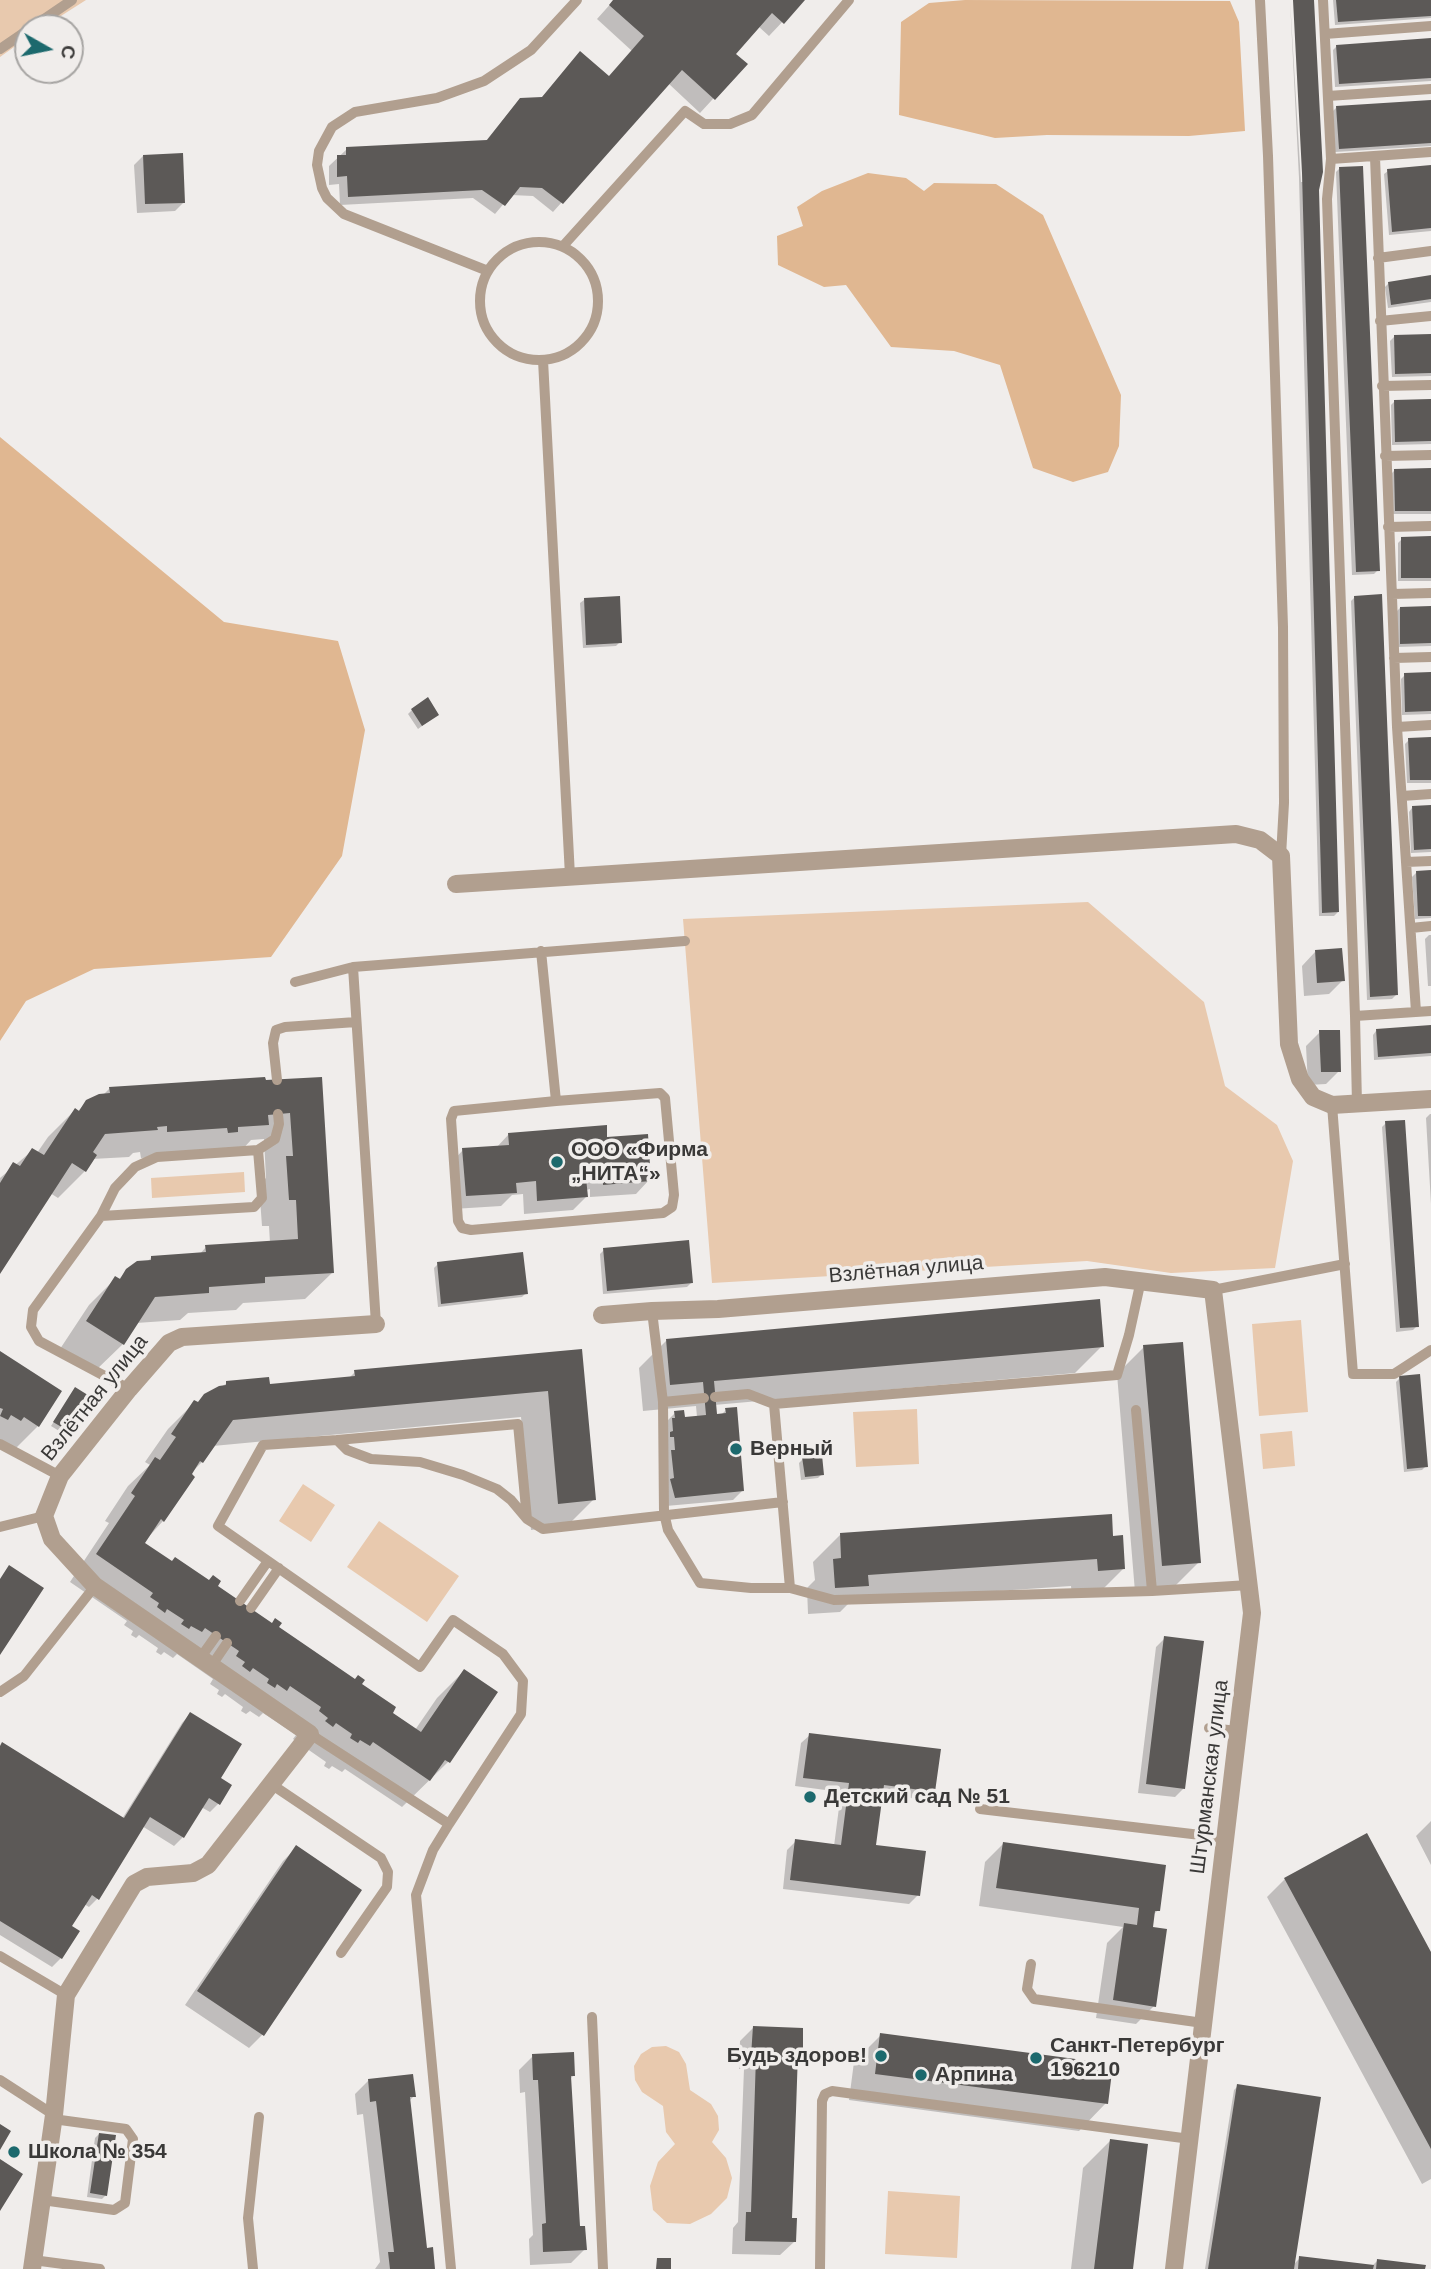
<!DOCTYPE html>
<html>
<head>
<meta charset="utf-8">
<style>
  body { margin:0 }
  #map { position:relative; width:1431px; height:2269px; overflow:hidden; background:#f0edeb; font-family:Helvetica,sans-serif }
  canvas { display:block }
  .north { position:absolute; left:14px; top:14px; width:70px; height:70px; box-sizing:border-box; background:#f0edeb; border:2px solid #a7a5a3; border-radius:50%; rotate:99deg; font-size:19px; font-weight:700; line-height:28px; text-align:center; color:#3a3938 }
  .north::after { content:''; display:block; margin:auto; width:24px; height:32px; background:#1c696d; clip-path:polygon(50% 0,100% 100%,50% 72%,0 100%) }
</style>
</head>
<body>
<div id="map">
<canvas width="1431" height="2269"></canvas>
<div class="north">С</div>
</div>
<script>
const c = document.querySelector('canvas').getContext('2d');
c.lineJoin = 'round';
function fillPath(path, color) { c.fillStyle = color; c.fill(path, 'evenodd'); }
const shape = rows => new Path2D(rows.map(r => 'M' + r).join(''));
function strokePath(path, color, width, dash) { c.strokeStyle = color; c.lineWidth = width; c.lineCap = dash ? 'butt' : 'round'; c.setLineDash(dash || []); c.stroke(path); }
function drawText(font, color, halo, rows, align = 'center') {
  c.font = font + ' Helvetica,sans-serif'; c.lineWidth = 7; c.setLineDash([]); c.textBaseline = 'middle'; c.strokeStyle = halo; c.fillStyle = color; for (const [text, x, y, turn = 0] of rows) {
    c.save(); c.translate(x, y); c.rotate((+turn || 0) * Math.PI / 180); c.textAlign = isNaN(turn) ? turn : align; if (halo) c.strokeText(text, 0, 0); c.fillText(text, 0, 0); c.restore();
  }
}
const green = shape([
  [0,0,86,0,42,28,28,28,28,37,0,57],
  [1088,902,1204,1002,1225,1086,1277,1125,1293,1161,1275,1268,1171,1273,1087,1261,712,1283,683,919],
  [244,1172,245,1192,152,1198,151,1178],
  [1301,1320,1308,1412,1259,1416,1252,1324],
  [917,1409,919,1464,856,1467,853,1412],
  [1292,1431,1295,1466,1263,1469,1260,1434],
  [303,1484,335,1505,311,1542,279,1521],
  [379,1521,459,1576,427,1622,347,1567],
  [666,2046,679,2052,686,2064,690,2090,711,2104,718,2116,719,2130,712,2142,726,2158,732,2178,727,2198,711,2214,690,2224,667,2223,653,2210,650,2186,658,2162,675,2144,666,2132,663,2106,642,2092,635,2080,634,2066,641,2054,652,2047],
  [888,2191,960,2196,957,2258,885,2254]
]);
const forest = shape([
  [965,0,1230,1,1239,22,1245,131,1189,136,1047,135,995,138,899,115,901,22,929,3],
  [868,173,906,178,924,191,934,183,996,184,1043,215,1121,395,1119,446,1108,472,1073,482,1033,468,1000,365,954,351,891,347,846,285,824,287,778,265,777,236,803,226,797,207,822,191],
  [0,437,224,622,338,641,365,730,342,856,271,957,94,969,26,1001,0,1041]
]);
const shadow = shape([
  [614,0,803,0,769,36,758,26,733,54,745,64,700,113,668,83,553,212,533,196,511,195,495,214,473,198,340,205,339,184,329,185,329,166,347,149,485,142,511,110,608,78,632,51,597,19],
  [1290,0,1301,182,1304,182,1295,0,1312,0,1338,912,1334,916,1319,916,1299,178],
  [1333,0,1431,0,1431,18,1335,25],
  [1431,40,1431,81,1335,87,1333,50,1337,46],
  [1431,102,1431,146,1335,152,1333,111,1337,107],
  [143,156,184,202,175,211,137,213,134,165],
  [1431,167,1431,231,1389,235,1384,174,1388,171],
  [1340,168,1378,570,1374,574,1352,575,1336,172],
  [1431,277,1431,302,1388,308,1385,287,1389,283],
  [1431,336,1431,376,1392,377,1390,341,1394,337],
  [1431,400,1431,444,1392,445,1391,405,1395,401],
  [1395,470,1431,470,1431,514,1391,514,1391,474],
  [1431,538,1431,581,1398,581,1398,543,1402,539],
  [1355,597,1396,995,1392,999,1367,1000,1351,601],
  [584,600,620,642,616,646,583,648,580,603],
  [1431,607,1431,646,1397,647,1396,612,1400,608],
  [1431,674,1431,714,1402,715,1401,679,1405,675],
  [412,710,437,715,418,729,408,714],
  [1431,739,1431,783,1407,783,1405,744,1409,740],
  [1431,807,1431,852,1411,853,1409,812,1412,808],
  [1431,872,1431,918,1415,919,1412,877,1416,873],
  [1429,935,1431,935,1431,986,1428,986,1425,939],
  [1315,952,1343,980,1329,994,1304,996,1302,966],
  [1431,1027,1431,1056,1374,1060,1373,1035,1376,1031],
  [1320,1032,1339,1071,1326,1084,1308,1085,1306,1046],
  [321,1078,333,1272,305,1299,243,1303,236,1310,188,1313,180,1320,136,1323,123,1344,95,1371,60,1349,89,1305,116,1278,118,1280,127,1271,147,1262,152,1257,199,1255,206,1247,270,1243,269,1226,262,1226,259,1185,266,1178,264,1139,251,1140,240,1152,141,1158,140,1152,133,1153,129,1157,92,1159,85,1171,58,1198,50,1193,0,1271,0,1178,33,1150,37,1153,48,1137,75,1110,77,1112,87,1102,103,1095,110,1088],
  [1430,1114,1431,1114,1431,1204,1426,1118],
  [1386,1123,1417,1326,1413,1330,1396,1332,1382,1127],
  [509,1134,606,1139,649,1180,636,1194,590,1197,590,1189,586,1190,586,1197,573,1210,524,1214,523,1194,512,1195,501,1206,453,1209,450,1164,463,1150,496,1148],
  [604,1250,691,1283,687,1287,603,1294,600,1254],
  [438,1264,526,1293,522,1297,438,1307,434,1268],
  [666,1341,1102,1346,1075,1373,714,1405,715,1416,721,1415,726,1410,742,1491,733,1500,666,1506,666,1422,675,1413,683,1419,697,1417,696,1406,643,1411,639,1368],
  [1144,1347,1199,1562,1172,1589,1135,1592,1117,1374],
  [581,1351,594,1499,567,1526,531,1530,521,1417,213,1446,202,1462,189,1475,163,1521,143,1543,171,1563,215,1586,360,1685,390,1713,415,1730,437,1698,464,1671,496,1692,448,1762,402,1807,345,1769,342,1772,332,1766,329,1769,324,1766,326,1762,293,1739,296,1735,263,1713,259,1717,250,1711,246,1714,241,1711,243,1707,225,1694,222,1697,217,1694,219,1690,210,1684,213,1679,177,1654,173,1658,164,1652,161,1655,156,1652,158,1648,139,1635,136,1638,131,1635,133,1631,124,1625,127,1621,70,1582,109,1523,105,1521,128,1486,150,1465,145,1462,168,1429,195,1402,197,1404,227,1383,268,1386,348,1379,355,1372],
  [0,1353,38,1426,11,1453,0,1446],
  [1400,1378,1426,1466,1422,1470,1404,1472,1396,1382],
  [75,1389,68,1431,64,1434,51,1426],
  [803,1459,822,1474,818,1478,801,1480,799,1463],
  [840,1535,1111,1538,1123,1569,1096,1596,1072,1598,1071,1586,851,1601,840,1612,808,1614,807,1588,815,1580,813,1562],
  [1165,1638,1184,1788,1175,1797,1138,1793,1156,1647],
  [190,1714,218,1779,218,1804,210,1812,201,1807,183,1837,174,1846,142,1826,97,1899,89,1907,84,1904,70,1927,77,1931,61,1958,52,1967,0,1935,0,1747,122,1819,182,1723],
  [810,1735,934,1791,925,1800,881,1794,875,1847,918,1895,909,1904,783,1889,787,1850,796,1841,834,1846,841,1792,795,1786,801,1743],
  [1431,1821,1431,1865,1416,1836],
  [1003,1844,1158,1910,1152,1916,1154,2006,1136,2024,1096,2018,1107,1943,1123,1927,979,1906,985,1862],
  [297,1847,263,2034,249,2048,185,2005,283,1861],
  [1285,1879,1431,1956,1431,2179,1422,2184,1267,1897],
  [753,2028,801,2052,796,2057,790,2220,794,2242,780,2255,732,2254,733,2228,738,2222,744,2069,739,2069,740,2041],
  [881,2035,1106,2103,1079,2131,849,2100,854,2062],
  [533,2056,574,2075,570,2079,579,2228,585,2249,571,2263,530,2265,529,2239,533,2235,525,2092,520,2093,519,2070],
  [368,2081,414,2096,409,2101,426,2250,434,2269,375,2269,380,2262,363,2114,357,2115,355,2094],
  [1238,2086,1293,2265,1300,2258,1372,2266,1378,2260,1424,2269,1205,2269,1234,2090],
  [99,2134,106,2195,102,2199,87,2197,95,2138],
  [1110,2141,1131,2269,1071,2269,1083,2168]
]);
const building = shape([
  [613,0,805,0,784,24,772,13,736,54,748,64,715,100,682,70,563,204,542,188,520,187,505,206,482,190,348,197,347,176,337,177,337,155,346,155,346,147,487,140,520,98,542,97,580,51,609,76,644,36,609,5],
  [1293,0,1314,0,1323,172,1319,190,1339,912,1322,913,1302,173],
  [1336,0,1431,0,1431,16,1338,22],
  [1431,38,1431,78,1339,84,1336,45],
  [1431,100,1431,143,1339,149,1336,106],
  [183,153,185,203,145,204,143,155],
  [1431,165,1431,228,1392,232,1387,169],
  [1363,166,1380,571,1356,572,1339,167],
  [1431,275,1431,299,1391,305,1388,282],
  [1431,334,1431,373,1395,374,1394,335],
  [1431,399,1431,441,1395,442,1394,400],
  [1431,468,1431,511,1395,511,1394,469],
  [1431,536,1431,578,1401,578,1401,537],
  [1382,594,1398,995,1370,997,1354,596],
  [620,596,622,643,586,645,584,598],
  [1431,606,1431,643,1400,644,1400,607],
  [1431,672,1431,711,1405,712,1404,673],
  [428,697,439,715,422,726,411,709],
  [1431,737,1431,780,1410,780,1408,738],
  [1431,805,1431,849,1414,850,1412,806],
  [1431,870,1431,916,1418,916,1416,871],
  [1342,948,1345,981,1317,983,1315,950],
  [1431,1025,1431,1053,1378,1057,1376,1029],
  [1319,1030,1340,1030,1341,1072,1321,1072],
  [265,1077,266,1080,322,1077,334,1273,265,1277,265,1283,209,1287,209,1293,155,1297,124,1345,86,1321,115,1276,120,1279,126,1269,137,1261,151,1260,151,1256,206,1252,205,1245,298,1239,296,1200,289,1200,286,1156,293,1156,290,1113,268,1115,269,1125,238,1127,238,1132,228,1133,227,1128,167,1132,167,1126,157,1127,158,1130,105,1134,93,1152,97,1155,86,1172,72,1163,0,1274,0,1183,13,1162,20,1166,32,1148,44,1155,75,1108,79,1111,86,1100,99,1094,110,1093,109,1087],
  [1405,1120,1419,1327,1400,1328,1385,1121],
  [607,1125,607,1137,648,1134,651,1181,603,1185,603,1176,586,1178,588,1197,537,1201,536,1181,516,1183,517,1193,466,1196,462,1148,509,1145,508,1133],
  [689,1240,693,1283,607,1291,603,1248],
  [523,1252,528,1294,441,1304,437,1262],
  [1100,1299,1104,1347,714,1381,717,1414,726,1413,725,1408,737,1407,744,1491,675,1498,670,1479,674,1478,671,1450,675,1450,674,1437,670,1437,670,1432,673,1431,672,1418,675,1418,674,1411,684,1410,685,1417,706,1415,703,1382,670,1385,666,1339],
  [1183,1342,1201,1563,1162,1566,1143,1345],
  [582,1349,596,1500,558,1504,548,1391,233,1420,203,1463,200,1461,192,1474,195,1477,164,1522,161,1519,145,1543,172,1561,175,1557,209,1580,213,1575,221,1581,218,1586,272,1623,275,1618,282,1623,279,1627,355,1679,358,1675,365,1680,362,1684,396,1707,393,1713,421,1732,464,1669,498,1692,450,1763,445,1760,430,1781,373,1742,370,1746,360,1740,358,1743,350,1738,352,1734,336,1723,333,1727,325,1721,328,1718,319,1711,321,1707,290,1686,287,1691,277,1684,275,1688,267,1683,269,1679,253,1668,250,1672,242,1666,245,1662,236,1656,239,1651,205,1628,202,1632,191,1626,189,1629,181,1624,184,1620,167,1609,165,1613,157,1607,159,1603,150,1597,153,1593,96,1554,135,1496,131,1493,155,1457,160,1460,176,1437,171,1434,194,1400,198,1402,204,1394,219,1386,226,1385,226,1381,269,1377,270,1384,355,1376,354,1370],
  [0,1351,62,1391,39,1427,24,1417,21,1421,11,1415,8,1420,0,1416,3,1409,0,1408],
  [1420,1374,1428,1467,1407,1469,1399,1376],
  [75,1387,91,1397,70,1432,53,1422],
  [822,1455,824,1475,805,1477,802,1457],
  [1112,1514,1113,1536,1123,1535,1125,1569,1098,1571,1097,1559,868,1575,869,1586,835,1588,833,1559,841,1558,840,1533],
  [9,1565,44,1588,0,1655,0,1579],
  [1164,1636,1204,1641,1185,1789,1146,1784],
  [190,1712,242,1744,221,1778,232,1785,220,1805,209,1798,184,1838,150,1817,99,1900,92,1895,72,1926,80,1931,62,1959,0,1921,0,1746,2,1742,124,1818],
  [809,1733,941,1749,935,1792,884,1785,876,1845,926,1851,920,1896,790,1880,795,1839,841,1845,849,1783,803,1778],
  [1367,1833,1431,1952,1431,2149,1284,1878],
  [1003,1842,1166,1865,1160,1911,1155,1911,1153,1927,1167,1929,1156,2007,1113,2000,1124,1923,1137,1925,1139,1908,996,1888],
  [296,1845,362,1890,264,2036,197,1991],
  [753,2026,803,2028,803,2053,798,2052,796,2111,792,2218,797,2218,796,2242,745,2241,746,2212,751,2212,756,2056,751,2056],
  [880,2033,1113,2064,1108,2104,875,2074],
  [574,2052,575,2076,571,2076,580,2226,585,2226,587,2250,543,2252,542,2224,546,2223,538,2080,533,2080,532,2054],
  [413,2074,416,2097,410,2097,427,2248,433,2247,435,2269,390,2269,388,2252,394,2252,376,2101,370,2102,368,2079],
  [1237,2084,1321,2097,1294,2269,1208,2269],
  [0,2124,11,2131,0,2150],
  [99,2133,116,2135,107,2196,90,2193],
  [1110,2139,1148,2144,1133,2269,1094,2269],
  [0,2159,23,2174,0,2211],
  [1299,2256,1374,2265,1373,2269,1298,2269],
  [657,2258,671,2258,671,2269,656,2269],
  [1377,2259,1426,2265,1425,2269,1376,2269]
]);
const lane = shape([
  [1260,0,1268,156,1283,627,1284,803,1281,856],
  [1323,0,1331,159,1327,199,1355,1016,1431,1011],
  [31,28,72,0],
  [1325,34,1431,26],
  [0,49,28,30],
  [1328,96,1431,89],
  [1375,157,1397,727,1416,1012],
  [1331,159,1431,152],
  '480 301a59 59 0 1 1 118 0a59 59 0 1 1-118 0Z',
  [563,246,685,111,704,124,730,124,752,115,849,0],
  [1378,258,1431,251],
  [488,271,344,214,327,198,322,188,317,165,319,151,332,127,355,112,437,98,484,81,531,50,577,0],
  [1380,321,1431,316],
  [543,360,570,876],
  [1382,386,1431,385],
  [1385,456,1431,455],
  [1388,527,1431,526],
  [1392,594,1431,593],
  [1394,658,1431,657],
  [1397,727,1431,725],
  [1402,796,1431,794],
  [1406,862,1431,861],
  [1411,928,1431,926],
  [541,951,556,1101,454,1111,451,1119,458,1221,462,1228,471,1230,663,1213,672,1207,674,1195,665,1098,660,1093,556,1101],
  [353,967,376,1324],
  [295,982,353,967,685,941],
  [1355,1016,1357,1104],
  [277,1080,273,1043,276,1030,285,1027,356,1022],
  [1332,1105,1353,1374,1394,1374,1431,1350],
  [258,1150,275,1139,279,1124,278,1114],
  [101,1216,254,1207,262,1198,258,1150,157,1157,135,1167,115,1188,101,1216,33,1310,31,1327,39,1341,129,1389],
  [1213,1290,1345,1264],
  [652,1311,663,1402,664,1513,668,1530,700,1583,751,1588,790,1588,834,1600,1152,1591,1249,1585],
  [715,1397,748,1394,774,1404],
  [663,1402,704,1398],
  [1136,1410,1152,1591],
  [337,1440,518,1424,527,1519],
  [0,1444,60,1476],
  [0,1527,44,1516],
  [790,1588,774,1404,1117,1375,1129,1335,1141,1280],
  [240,1601,268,1561],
  [251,1608,279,1568],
  [201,1657,216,1636],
  [212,1665,227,1643],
  [0,1692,24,1676,95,1586],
  [1209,1728,1238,1731],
  [310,1734,449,1824,521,1714,523,1681,503,1654,453,1620,420,1667,218,1526,263,1445,337,1440,347,1450,371,1459,420,1462,463,1475,497,1489,511,1500,527,1519,543,1529,783,1502],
  [271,1784,381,1858,388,1872,387,1887,341,1953],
  [980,1809,1226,1838],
  [449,1824,433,1850,416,1895,451,2269],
  [0,1956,66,1995],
  [1031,1964,1027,1989,1034,1999,1203,2023],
  [592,2017,603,2269],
  [0,2080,54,2115],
  [42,2200,114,2210,125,2203,133,2139,126,2129,53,2119],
  [33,2260,100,2269],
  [253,2269,248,2218,259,2117],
  [820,2269,822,2101,825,2094,832,2091,1190,2139]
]);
const street = shape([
  [456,884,1236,834,1260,840,1281,856,1289,1044,1300,1079,1313,1097,1332,1105,1431,1099],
  [602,1315,652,1311,718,1309,1105,1277,1213,1290,1252,1613,1174,2269],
  [32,2269,54,2115,66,1995,134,1884,147,1877,193,1873,208,1865,310,1734,95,1586,52,1539,44,1516,60,1476,129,1389,169,1343,182,1337,376,1324]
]);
const markers = [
  [557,1162,7,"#1c696d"],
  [736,1449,7,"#1c696d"],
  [810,1797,7,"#1c696d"],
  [881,2056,7,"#1c696d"],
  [1036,2058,7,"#1c696d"],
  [921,2075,7,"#1c696d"],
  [14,2152,7,"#1c696d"]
];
const poiNames = [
  ["ООО «Фирма",571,1150],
  ["„НИТА“»",571,1174],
  ["Верный",750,1449],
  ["Детский сад № 51",824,1797],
  ["Санкт-Петербург",1050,2046],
  ["196210",1050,2070],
  ["Будь здоров!",867,2056,"right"],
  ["Арпина",935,2075],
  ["Школа № 354",28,2152]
];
const streetNames = [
  ["Взлётная улица",906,1270,-5],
  ["Взлётная улица",95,1398,-51],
  ["Штурманская улица",1210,1777,-83]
];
fillPath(green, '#e8c9ae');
fillPath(forest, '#e0b791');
fillPath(shadow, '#0003');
fillPath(building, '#5c5957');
strokePath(lane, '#b19f8f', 10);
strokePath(street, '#b19f8f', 18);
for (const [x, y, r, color] of markers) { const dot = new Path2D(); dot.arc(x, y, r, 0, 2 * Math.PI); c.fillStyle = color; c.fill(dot); strokePath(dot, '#f0edeb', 2.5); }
drawText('bold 21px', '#3a3938', '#f0edeb', poiNames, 'left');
drawText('21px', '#3a3938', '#f0edeb', streetNames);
</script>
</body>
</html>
